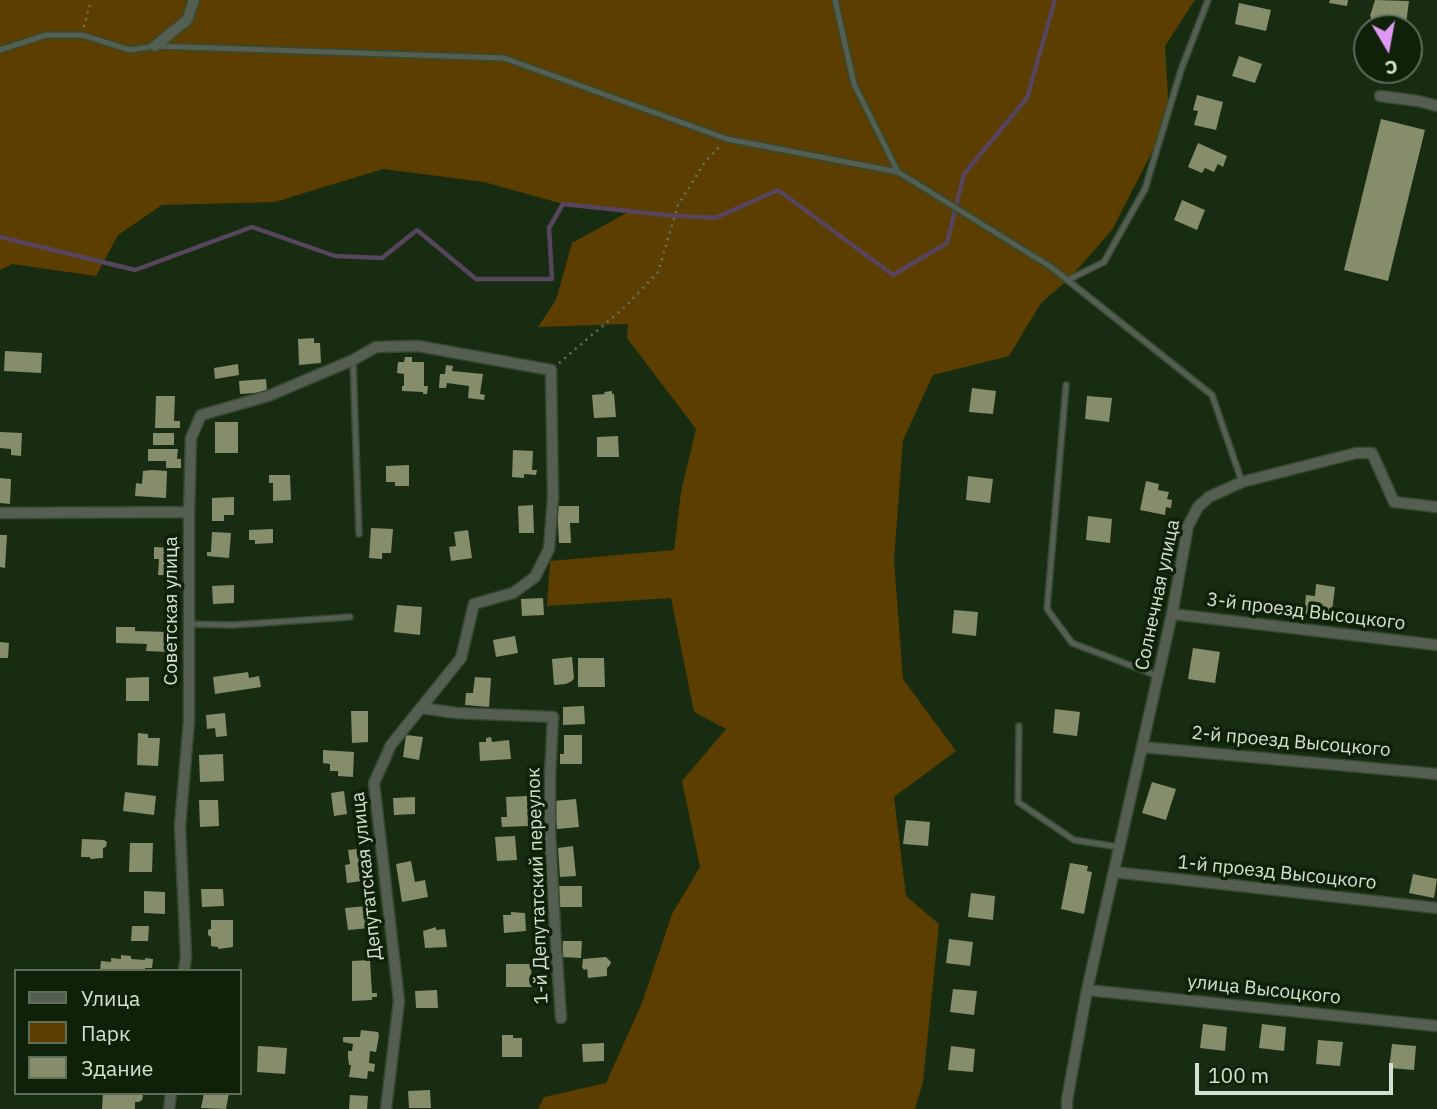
<!DOCTYPE html>
<html>
<head>
<meta charset="utf-8">
<style>
  body { margin:0 }
  #map { position:relative; width:1437px; height:1109px; overflow:hidden; background:#182c12; font-family:"IBM Plex Sans",sans-serif }
  canvas { display:block }
  .legend { position:absolute; left:14px; top:969px; width:228px; height:126px; box-sizing:border-box; background:#0f2209; border:2px solid #5e6e59; margin:0; padding:9px 12px; list-style:none; font-size:21px; color:#d4e1d1 }
  .legend li { display:flex; align-items:center; gap:14px; height:35px }
  .legend b { width:35px; border:2px solid #5e6e59 }
  .north { position:absolute; left:1353px; top:14px; width:70px; height:70px; box-sizing:border-box; background:#0f2209; border:2px solid #5e6e59; border-radius:50%; rotate:170deg; font-size:19px; font-weight:700; line-height:28px; text-align:center; color:#d4e1d1 }
  .north::after { content:''; display:block; margin:auto; width:24px; height:32px; background:#df98f2; clip-path:polygon(50% 0,100% 100%,50% 72%,0 100%) }
  .scale { position:absolute; left:1195px; top:1063px; width:198px; height:32px; box-sizing:border-box; border:4px solid #d4e1d1; border-top:0; padding-left:9px; font-size:21px; line-height:24px; white-space:nowrap; color:#d4e1d1; -webkit-text-stroke:5px #0f2209; paint-order:stroke }
</style>
</head>
<body>
<div id="map">
<canvas width="1437" height="1109"></canvas>
<ul class="legend">
<li><b style="height:9px;background:#545e51"></b>Улица</li>
<li><b style="height:19px;background:#5b3e00"></b>Парк</li>
<li><b style="height:19px;background:#858d6a"></b>Здание</li>
</ul>
<div class="north">С</div>
<div class="scale">100 m</div>
</div>
<script>
const c = document.querySelector('canvas').getContext('2d');
c.lineJoin = 'round';
function fillPath(path, color) { c.fillStyle = color; c.fill(path, 'evenodd'); }
const shape = rows => new Path2D(rows.map(r => 'M' + r).join(''));
function strokePath(path, color, width, dash) { c.strokeStyle = color; c.lineWidth = width; c.lineCap = dash ? 'butt' : 'round'; c.setLineDash(dash || []); c.stroke(path); }
function drawText(font, color, halo, rows, align = 'center') {
  c.font = font + ' "IBM Plex Sans",sans-serif'; c.lineWidth = 7; c.setLineDash([]); c.textBaseline = 'middle'; c.strokeStyle = halo; c.fillStyle = color; for (const [text, x, y, turn = 0] of rows) {
    c.save(); c.translate(x, y); c.rotate((+turn || 0) * Math.PI / 180); c.textAlign = isNaN(turn) ? turn : align; if (halo) c.strokeText(text, 0, 0); c.fillText(text, 0, 0); c.restore();
  }
}
const green = shape([
  [0,0,1195,0,1165,46,1169,114,1150,156,1112,230,1068,280,1041,303,1009,356,933,375,903,440,894,560,903,679,956,751,894,797,906,896,939,924,923,1082,915,1109,538,1109,544,1097,606,1083,642,1003,672,914,700,867,682,781,726,729,694,712,671,598,547,606,550,561,674,550,681,492,696,429,627,338,628,324,538,327,556,300,572,243,630,211,563,204,484,182,383,169,275,202,162,205,118,235,96,276,12,264,0,270]
]);
const stream = shape([
  [0,237,135,270,252,227,335,256,382,258,417,230,476,279,552,279,549,228,563,204,666,215,715,218,778,190,893,275,947,243,964,174,1027,98,1055,0]
]);
const building = shape([
  [1330,0,1348,0,1347,6,1329,3],
  [1375,0,1409,1,1406,24,1404,23,1403,28,1369,28,1371,17,1370,16],
  [1239,3,1271,10,1266,31,1235,24],
  [1239,56,1262,64,1255,83,1232,76],
  [1197,95,1223,102,1216,130,1194,125,1198,111,1193,110],
  [1381,119,1425,130,1388,281,1344,270],
  [1198,143,1227,156,1223,167,1218,164,1214,172,1205,168,1202,173,1188,167],
  [1182,200,1205,210,1197,230,1174,220],
  [314,338,314,343,320,343,321,363,299,365,298,339],
  [5,351,42,353,41,373,4,371],
  [405,357,412,357,412,362,424,362,424,386,428,386,427,394,423,394,423,392,402,391,402,386,404,386,404,374,397,373,398,362,404,362],
  [238,364,239,375,215,379,214,368],
  [446,365,453,366,452,371,483,374,480,394,485,395,484,400,468,398,469,386,447,383,446,388,439,388,440,374,445,374],
  [266,379,267,392,240,394,239,381],
  [972,388,996,391,993,414,969,412],
  [612,391,612,394,614,394,616,417,594,418,592,395,605,394,604,392],
  [156,396,175,396,174,421,180,421,180,428,155,428],
  [1087,396,1112,398,1109,422,1085,419],
  [215,422,238,422,238,453,215,453],
  [0,432,22,433,21,456,11,455,11,449,0,448],
  [153,433,174,433,174,445,153,445],
  [618,436,619,457,597,457,597,437],
  [148,449,178,449,177,459,181,459,181,468,166,468,166,461,148,461],
  [513,450,533,451,532,470,537,470,536,475,524,474,524,478,512,477],
  [409,465,409,486,395,486,395,482,386,482,386,466],
  [152,470,167,471,166,498,135,496,136,483,142,484,143,471],
  [269,475,290,475,291,500,273,501,273,483,269,483],
  [968,476,993,479,990,503,966,500],
  [0,478,11,479,10,504,0,503],
  [1146,481,1159,484,1158,490,1169,492,1167,499,1172,500,1171,508,1166,507,1165,515,1140,510],
  [234,497,234,515,224,515,224,521,212,521,212,498],
  [533,505,534,533,519,533,518,506],
  [557,506,579,506,579,523,570,523,571,543,559,543],
  [1088,516,1112,519,1110,543,1086,540],
  [371,528,393,529,391,553,382,553,382,559,369,558],
  [273,529,273,543,255,544,255,540,249,540,249,530],
  [468,530,472,558,451,561,449,547,456,546,454,532],
  [212,532,231,533,229,558,207,556,207,552,211,552],
  [0,535,7,535,5,568,0,567],
  [154,547,174,548,174,575,158,575,159,559,154,559],
  [1316,584,1335,587,1331,619,1304,615,1306,595,1315,596],
  [234,585,234,603,213,604,212,586],
  [543,598,544,615,522,616,521,599],
  [397,605,422,607,420,635,394,632],
  [954,610,978,612,976,636,952,633],
  [116,627,135,627,135,631,169,632,169,634,173,634,173,646,168,646,168,652,146,651,147,644,116,643],
  [515,636,518,653,496,657,493,640],
  [0,642,9,643,8,658,0,658],
  [1193,648,1220,652,1215,683,1188,679],
  [572,657,574,678,572,681,566,684,554,685,552,659],
  [578,658,604,658,605,687,578,687],
  [248,672,249,678,259,676,261,687,215,694,213,677],
  [149,677,149,701,126,701,126,678],
  [475,677,491,678,489,707,465,705,466,693,473,693],
  [584,706,585,724,563,725,563,707],
  [1055,709,1080,712,1077,736,1053,733],
  [351,711,368,711,368,742,352,743],
  [225,713,227,736,216,737,215,728,207,729,206,715],
  [138,733,148,734,148,738,160,738,158,766,137,765],
  [406,735,423,737,419,760,403,757],
  [564,735,582,735,582,764,560,764,560,754,564,754],
  [491,737,492,742,509,740,511,759,480,761,479,742,486,742,486,738],
  [323,750,354,752,353,777,338,776,338,771,330,771,330,764,323,763],
  [223,754,224,781,200,782,199,755],
  [1152,782,1176,789,1166,820,1142,813],
  [344,791,347,814,334,816,331,793],
  [125,792,156,796,154,815,123,811],
  [527,796,528,826,502,827,501,817,507,817,506,797],
  [415,797,415,814,394,815,393,798],
  [576,799,579,827,557,829,554,801],
  [199,800,218,800,219,826,200,827],
  [906,820,930,822,928,846,903,844],
  [515,836,517,860,497,861,495,837],
  [82,839,104,840,107,842,106,847,103,848,103,858,90,859,90,857,81,857],
  [130,843,153,843,152,872,129,872],
  [573,846,576,876,560,877,558,848],
  [365,848,369,880,347,883,345,865,350,864,348,850],
  [411,861,415,882,425,880,428,897,402,902,396,864],
  [1070,863,1088,866,1087,871,1092,872,1084,914,1061,909],
  [1413,874,1437,879,1434,898,1409,893],
  [557,886,582,886,582,907,557,907],
  [201,889,223,889,224,906,202,907],
  [144,891,165,892,165,914,144,913],
  [971,893,995,896,993,920,968,917],
  [367,906,370,928,348,930,345,908],
  [511,912,525,913,526,931,504,933,503,915,511,915],
  [211,920,233,920,233,947,218,949,218,947,211,946,211,937,208,935,208,930,211,929],
  [132,926,149,926,148,941,131,941],
  [436,927,436,930,445,929,447,947,425,948,423,931],
  [949,939,973,942,970,966,946,963],
  [563,941,582,941,581,958,562,957],
  [121,955,131,956,131,959,145,960,145,958,153,959,152,968,145,968,145,971,100,971,101,961,111,962,111,958,121,959],
  [606,957,611,962,610,965,607,968,607,976,588,978,587,969,584,970,582,967,583,959],
  [370,960,372,993,377,993,377,997,372,997,372,1000,352,1001,352,961],
  [506,964,531,964,532,987,506,987],
  [953,989,977,991,974,1015,950,1012],
  [437,990,438,1008,416,1008,415,991],
  [1203,1024,1227,1027,1225,1051,1200,1048],
  [1262,1024,1286,1027,1284,1051,1259,1048],
  [361,1030,378,1032,379,1036,376,1052,370,1051,369,1063,375,1064,374,1072,368,1071,367,1079,349,1077,351,1065,349,1065,348,1057,348,1051,352,1051,353,1044,343,1042,343,1037,360,1037],
  [502,1035,513,1035,513,1038,522,1038,522,1057,502,1057],
  [1318,1040,1343,1042,1340,1066,1316,1064],
  [604,1043,604,1061,583,1062,582,1044],
  [1392,1044,1416,1046,1414,1070,1389,1068],
  [258,1046,287,1048,285,1074,257,1072],
  [951,1046,975,1049,973,1072,948,1070],
  [430,1090,431,1108,409,1108,408,1091],
  [103,1093,140,1093,143,1096,142,1100,139,1102,135,1102,135,1109,102,1109],
  [204,1093,229,1093,226,1109,201,1108],
  [350,1095,368,1096,367,1109,349,1109]
]);
const path = shape([
  [84,27,91,0],
  [559,363,625,307,658,272,678,205,705,162,719,147]
]);
const lane = shape([
  [835,0,854,84,898,172],
  [0,50,46,35,82,35,130,50,155,46,504,58,727,139,898,172,1051,267,1212,395,1242,482],
  [1068,280,1104,262,1145,189,1181,70,1208,0],
  [353,360,359,534],
  [1066,385,1047,609,1072,643,1158,676],
  [189,624,233,625,350,617],
  [1019,726,1018,802,1074,840,1119,847]
]);
const street = shape([
  [155,46,187,20,194,0],
  [1380,96,1418,101,1437,106],
  [0,513,189,512],
  [1172,614,1437,645],
  [421,708,457,713,553,717,550,776,550,831,555,929,561,1018],
  [1142,747,1437,774],
  [1114,872,1437,908],
  [184,971,186,957,180,826,189,721,189,512,191,438,201,415,268,396,353,360,376,347,418,346,551,370,553,498,549,549,535,577,513,593,474,604,461,658,391,745,374,783,399,1001,386,1109],
  [1087,990,1437,1026],
  [169,1109,171,1093],
  [1067,1109,1067,1100,1087,990,1172,614,1188,526,1198,507,1209,497,1242,482,1356,453,1372,453,1394,502,1437,507]
]);
const streetNames = [
  ["Солнечная улица",1158,595,-78],
  ["Советская улица",172,611,-90],
  ["3-й проезд Высоцкого",1306,612,7],
  ["2-й проезд Высоцкого",1291,742,5],
  ["1-й проезд Высоцкого",1277,873,6],
  ["Депутатская улица",367,876,-96],
  ["1-й Депутатский переулок",538,886,-92],
  ["улица Высоцкого",1264,990,6]
];
fillPath(green, '#5b3e00');
strokePath(stream, '#57445d', 4.5);
fillPath(building, '#858d6a');
strokePath(lane, '#364931', 8);
strokePath(street, '#364931', 13);
strokePath(path, '#657660', 2.5, [2, 5]);
strokePath(lane, '#545e51', 5);
strokePath(street, '#545e51', 10);
drawText('19px', '#d4e1d1', '#0f2209', streetNames);
</script>
</body>
</html>
